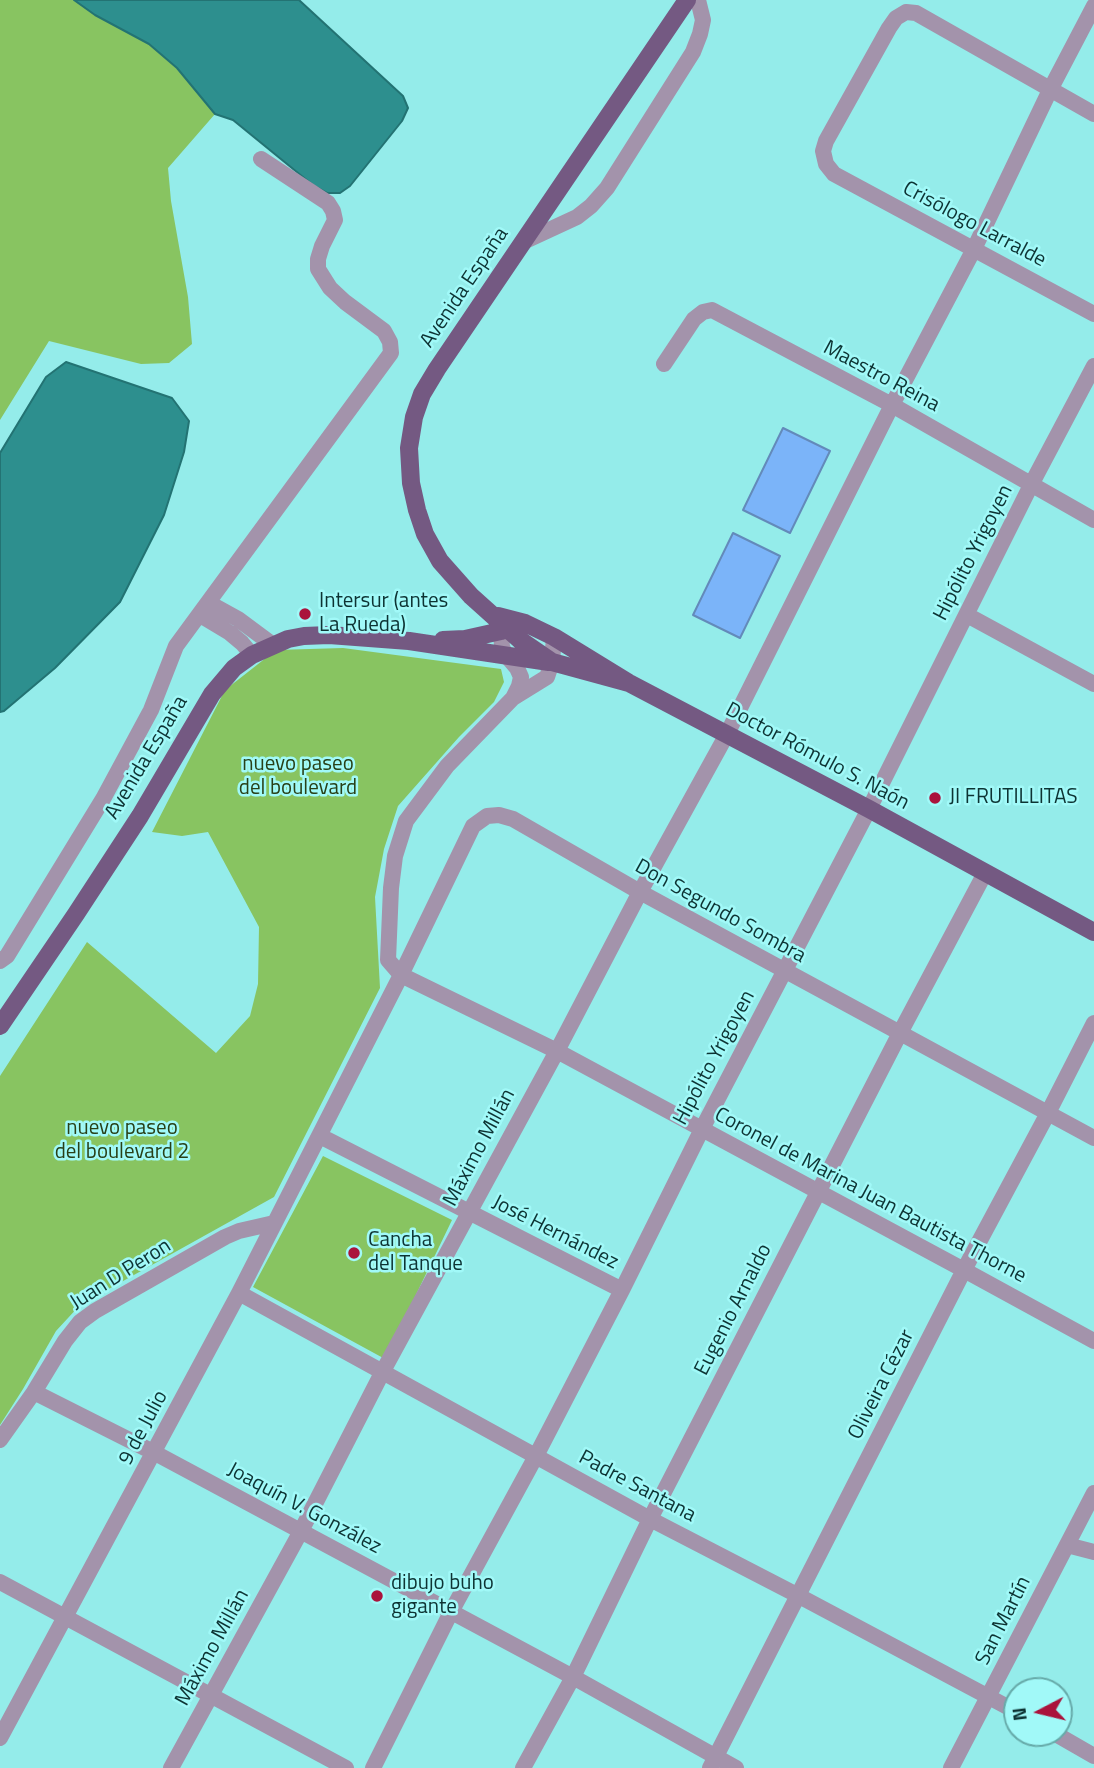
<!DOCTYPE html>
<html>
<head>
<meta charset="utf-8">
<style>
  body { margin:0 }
  #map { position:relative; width:1094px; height:1768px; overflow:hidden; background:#94ecea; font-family:"Titillium Web",sans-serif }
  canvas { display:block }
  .north { position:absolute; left:1003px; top:1677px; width:70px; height:70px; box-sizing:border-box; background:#a1f9f8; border:2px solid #66aaa9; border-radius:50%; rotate:263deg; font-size:19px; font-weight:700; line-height:28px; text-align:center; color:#0d3333 }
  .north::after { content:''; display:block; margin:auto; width:24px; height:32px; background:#aa133c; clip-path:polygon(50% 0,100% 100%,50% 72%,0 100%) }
</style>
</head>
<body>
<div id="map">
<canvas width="1094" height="1768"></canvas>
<div class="north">N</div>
</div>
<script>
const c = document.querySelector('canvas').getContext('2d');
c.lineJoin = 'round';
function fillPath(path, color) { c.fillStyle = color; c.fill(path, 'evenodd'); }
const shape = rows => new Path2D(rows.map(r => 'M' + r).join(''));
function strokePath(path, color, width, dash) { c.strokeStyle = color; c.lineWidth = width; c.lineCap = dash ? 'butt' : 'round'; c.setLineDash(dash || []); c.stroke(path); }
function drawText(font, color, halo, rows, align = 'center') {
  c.font = font + ' "Titillium Web",sans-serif'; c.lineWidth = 5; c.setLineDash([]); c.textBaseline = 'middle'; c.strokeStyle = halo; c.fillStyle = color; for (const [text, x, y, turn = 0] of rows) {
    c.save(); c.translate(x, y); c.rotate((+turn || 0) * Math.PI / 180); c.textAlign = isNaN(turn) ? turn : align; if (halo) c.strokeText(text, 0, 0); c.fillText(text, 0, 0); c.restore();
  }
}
const green = shape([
  [0,0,74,0,95,15,149,44,177,68,215,114,168,168,171,201,188,297,192,344,169,363,141,364,49,341,0,420],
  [343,648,501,669,504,682,494,702,459,737,398,806,384,849,375,897,380,988,274,1197,80,1305,56,1331,23,1389,0,1425,0,1076,87,942,216,1053,250,1016,258,984,259,927,208,832,182,836,152,832,225,690,276,650],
  [323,1156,452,1220,385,1359,253,1287]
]);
const water = shape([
  [74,0,299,0,403,96,408,108,402,121,350,186,340,193,327,193,314,186,233,120,215,114,177,68,149,44,95,15,74,0],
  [66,362,172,398,189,421,184,452,164,515,120,602,55,668,4,711,0,712,0,453,46,377,66,362]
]);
const building = shape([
  [783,428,830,451,790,533,743,510,783,428],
  [733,533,780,556,740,638,693,615,733,533]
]);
const minor = shape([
  [1094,114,916,13,906,12,896,18,889,28,826,141,823,151,826,164,834,174,1094,314],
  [523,242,577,217,591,206,607,188,693,52,700,34,703,20,698,0],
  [664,364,694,319,703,312,712,310,892,405,1094,520],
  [209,603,238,619,273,645],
  [200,615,230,633,242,643,252,655],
  [967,615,1094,684],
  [503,623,501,631,502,647,506,655,517,668,521,677,519,686,513,698],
  [0,961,7,956,103,799,151,710,176,646,391,353,390,342,384,331,345,302,330,288,318,269,318,259,322,246,335,220,333,211,328,203,261,159],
  [320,1136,622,1290],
  [1094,1138,640,892,513,819,499,815,487,816,473,826,401,975,557,1051,964,1270,1094,1341],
  [239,1293,650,1519,799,1596,1017,1712],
  [34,1392,155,1453,573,1677,736,1768],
  [0,1440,34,1392,65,1341,80,1322,95,1311,225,1237,239,1231,274,1223],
  [1067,1545,1094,1552],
  [0,1582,346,1768],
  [1054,1733,1094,1756],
  [0,1738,239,1293,401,975,388,960,391,888,395,856,406,821,447,766,513,698,547,677,552,662,554,637],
  [171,1768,301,1531,383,1371,557,1051,640,892,727,734,892,405,974,249,1050,90,1094,6],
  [373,1768,451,1612,536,1456,622,1290,702,1129,869,809,1031,485,1094,366],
  [523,1768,573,1677,650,1519,900,1033,985,873],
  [710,1768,964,1270,1048,1113,1094,1023],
  [951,1768,1094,1493]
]);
const major = shape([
  [498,616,525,623,554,637,629,683,869,809,1094,932],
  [443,640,465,639,501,631,515,626],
  [629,683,552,662,520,640,471,596,440,561,425,534,417,510,411,483,409,448,414,417,422,394,437,369,687,0],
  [0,1026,76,914,140,816,212,694,234,668,252,655,288,639,304,636,329,635,409,641,549,662]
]);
const markers = [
  [305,614,7,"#aa133c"],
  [935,798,7,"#aa133c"],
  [354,1253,7,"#aa133c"],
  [377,1596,7,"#aa133c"]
];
const streetNames = [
  ["Crisólogo Larralde",974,225,28],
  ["Avenida España",465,288,-56],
  ["Maestro Reina",881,377,28],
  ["Hipólito Yrigoyen",974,553,-63],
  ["Doctor Rómulo S. Naón",817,757,28],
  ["Avenida España",147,758,-59],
  ["Don Segundo Sombra",720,912,29],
  ["Hipólito Yrigoyen",715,1058,-62],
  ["Máximo Millán",480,1148,-62],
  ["Coronel de Marina Juan Bautista Thorne",870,1196,28],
  ["José Hernández",555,1233,27],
  ["Juan D Peron",121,1275,-32],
  ["Eugenio Arnaldo",734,1310,-63],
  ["Oliveira Cézar",882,1385,-63],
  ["9 de Julio",144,1428,-62],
  ["Padre Santana",637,1487,28],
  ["Joaquín V. González",304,1509,28],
  ["San Martín",1004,1621,-63],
  ["Máximo Millán",213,1648,-61]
];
const poiNames = [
  ["Intersur (antes",319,602],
  ["La Rueda)",319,626],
  ["JI FRUTILLITAS",949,798],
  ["Cancha",368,1241],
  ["del Tanque",368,1265],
  ["dibujo buho",391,1584],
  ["gigante",391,1608]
];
const parkNames = [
  ["nuevo paseo",298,765],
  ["del boulevard",298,789],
  ["nuevo paseo",122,1129],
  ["del boulevard 2",122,1153]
];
fillPath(green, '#88c461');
fillPath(water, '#2d8f8e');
strokePath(water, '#237373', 2);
fillPath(building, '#7bb4f9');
strokePath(building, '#638aba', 2);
strokePath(minor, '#a393ab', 16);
strokePath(major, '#745982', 18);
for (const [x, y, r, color] of markers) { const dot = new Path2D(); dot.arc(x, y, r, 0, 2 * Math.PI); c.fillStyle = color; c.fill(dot); strokePath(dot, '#a1f9f8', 2.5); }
drawText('21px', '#0d3333', '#a1f9f8', streetNames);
drawText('21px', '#0d3333', '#a1f9f8', poiNames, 'left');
drawText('21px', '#284017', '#a1f9f8', parkNames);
</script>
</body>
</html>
